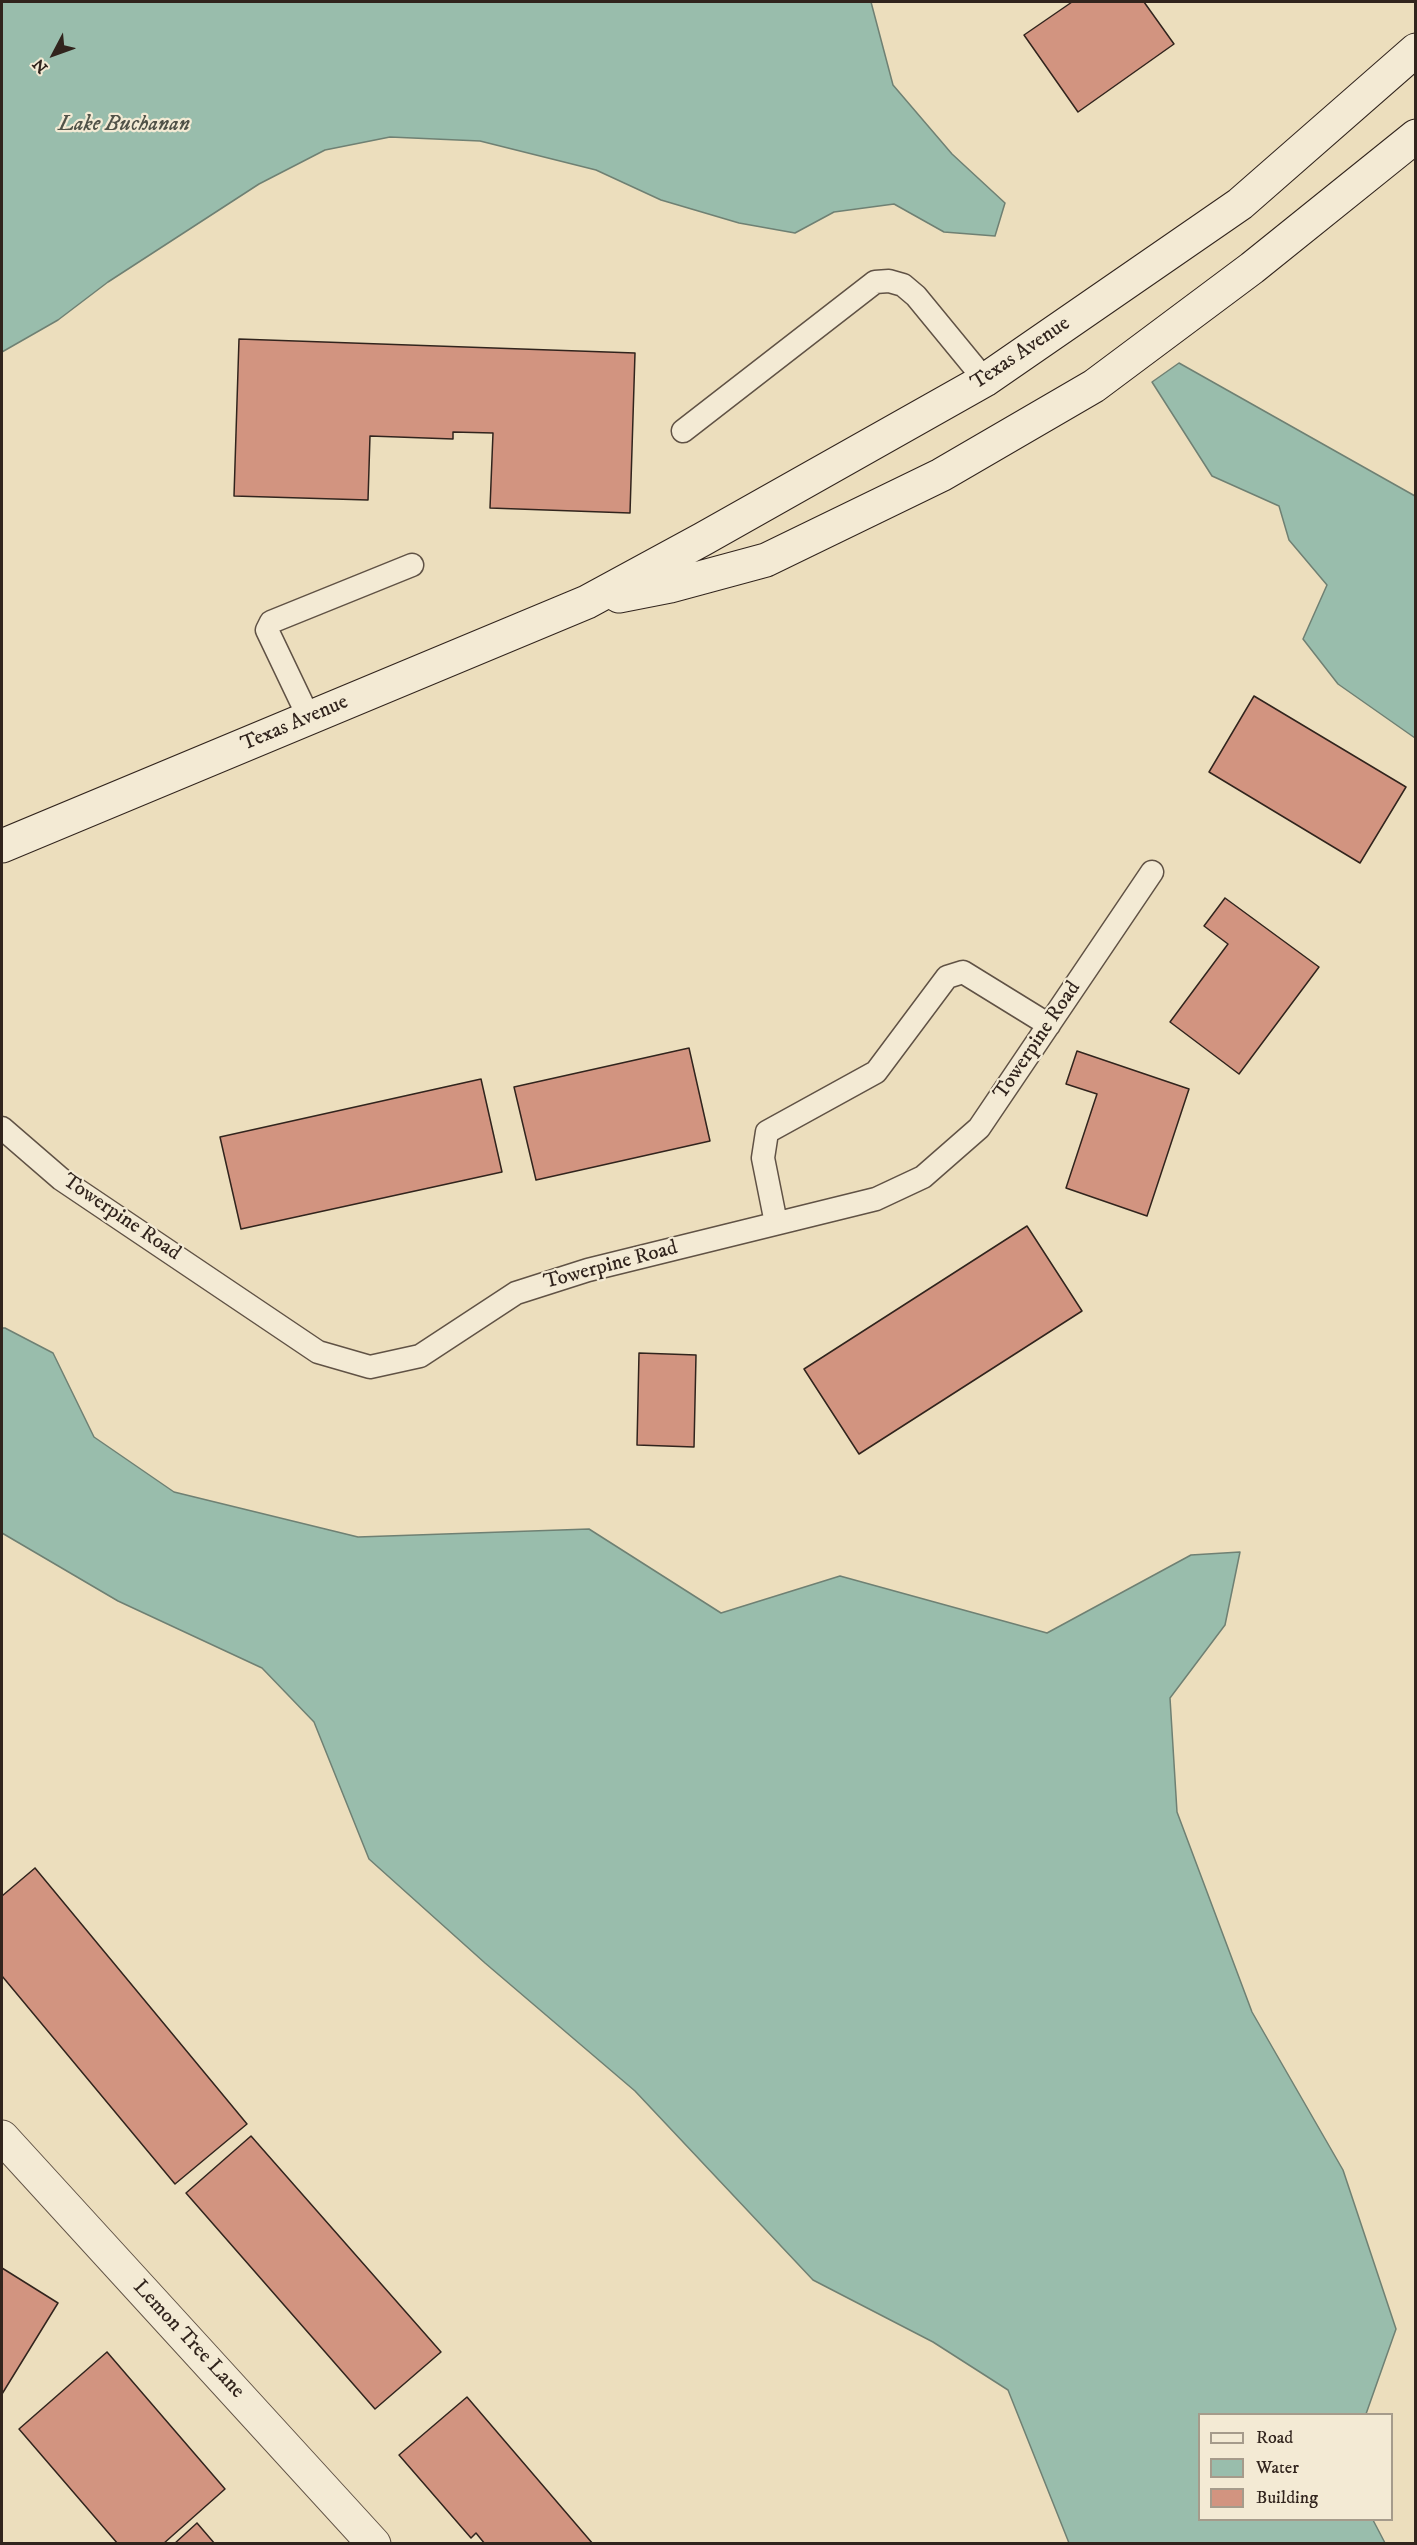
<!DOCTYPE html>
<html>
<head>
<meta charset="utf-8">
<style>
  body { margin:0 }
  #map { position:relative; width:1417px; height:2545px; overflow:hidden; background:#ecdebd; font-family:"IM FELL DW Pica",serif }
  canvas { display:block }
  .frame { position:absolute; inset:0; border:3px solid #31241d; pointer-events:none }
  .legend { position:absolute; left:1198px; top:2413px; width:195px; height:108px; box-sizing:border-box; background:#f3ead4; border:2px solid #a59b8b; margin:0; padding:8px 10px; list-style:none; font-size:18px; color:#31241d }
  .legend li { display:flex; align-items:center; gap:12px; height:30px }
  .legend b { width:30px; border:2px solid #a59b8b }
  .north { position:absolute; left:24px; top:24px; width:60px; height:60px; -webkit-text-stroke:4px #f3ead4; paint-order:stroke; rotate:229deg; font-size:16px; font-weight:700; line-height:24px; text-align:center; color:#31241d }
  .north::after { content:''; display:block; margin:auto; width:21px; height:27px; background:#31241d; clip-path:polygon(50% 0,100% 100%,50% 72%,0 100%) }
</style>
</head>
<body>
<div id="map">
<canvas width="1417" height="2545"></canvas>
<div class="frame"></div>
<ul class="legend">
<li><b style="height:8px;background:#f3ead4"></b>Road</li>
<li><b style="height:16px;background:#99bdac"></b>Water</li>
<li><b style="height:16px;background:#d29480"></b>Building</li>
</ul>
<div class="north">N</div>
</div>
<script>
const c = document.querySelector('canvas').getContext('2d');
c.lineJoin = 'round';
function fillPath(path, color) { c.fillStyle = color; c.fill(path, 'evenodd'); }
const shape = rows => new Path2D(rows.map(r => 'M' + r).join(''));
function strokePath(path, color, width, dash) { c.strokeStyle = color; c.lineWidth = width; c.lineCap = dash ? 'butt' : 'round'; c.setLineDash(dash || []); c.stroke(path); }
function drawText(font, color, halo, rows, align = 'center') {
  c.font = font + ' "IM FELL DW Pica",serif'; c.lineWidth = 4.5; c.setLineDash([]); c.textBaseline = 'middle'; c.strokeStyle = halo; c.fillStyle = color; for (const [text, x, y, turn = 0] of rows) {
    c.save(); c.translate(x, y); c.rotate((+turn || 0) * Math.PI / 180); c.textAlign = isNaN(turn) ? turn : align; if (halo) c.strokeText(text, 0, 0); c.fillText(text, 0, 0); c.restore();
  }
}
const water = shape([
  [2,2,871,2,893,85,952,154,1005,203,995,236,944,232,894,204,834,212,795,233,739,223,661,200,596,170,480,141,390,137,325,150,259,184,108,282,58,320,2,352,2,2],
  [1179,363,1415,496,1415,738,1338,684,1303,639,1327,585,1289,540,1279,506,1212,476,1152,382,1179,363],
  [2,1328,5,1328,53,1353,94,1437,174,1492,358,1537,589,1529,721,1613,840,1576,1047,1633,1191,1555,1240,1552,1225,1625,1170,1698,1177,1812,1252,2012,1343,2170,1396,2329,1366,2414,1200,2414,1200,2520,1373,2520,1385,2543,1069,2543,1008,2390,933,2342,813,2280,635,2091,485,1963,369,1859,314,1722,262,1668,118,1601,2,1533,2,1328]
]);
const building = shape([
  [1072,2,1144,2,1174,44,1078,112,1024,35,1072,2],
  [239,339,635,353,630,513,490,508,493,433,453,432,453,439,370,436,368,500,234,496,239,339],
  [1254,696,1406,787,1360,863,1209,772,1254,696],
  [1225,898,1319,967,1239,1074,1170,1022,1228,944,1204,926,1225,898],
  [689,1048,710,1141,536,1180,514,1087,689,1048],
  [1077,1051,1189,1089,1147,1216,1066,1188,1097,1094,1066,1084,1077,1051],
  [481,1079,502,1172,241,1229,220,1137,481,1079],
  [1027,1226,1082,1311,859,1454,804,1369,1027,1226],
  [639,1353,696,1355,694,1447,637,1445,639,1353],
  [35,1868,247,2124,175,2184,2,1976,2,1896,35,1868],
  [251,2136,441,2352,375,2409,186,2193,251,2136],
  [2,2268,58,2303,2,2394,2,2268],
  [107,2352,225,2489,163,2544,118,2544,19,2429,107,2352],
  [467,2397,593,2544,485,2544,476,2533,471,2538,399,2455,467,2397],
  [197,2523,215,2544,174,2544,197,2523]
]);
const lane = shape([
  [683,431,875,282,889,281,903,285,916,296,985,380],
  [309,718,267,630,271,622,412,565],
  [2,1128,61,1179,318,1352,370,1367,420,1356,516,1293,588,1270,876,1199,923,1177,979,1128,1152,872],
  [776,1223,763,1158,767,1132,876,1072,947,977,963,972,1049,1025]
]);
const street = shape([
  [2,2137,374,2544]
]);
const secondary = shape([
  [619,596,670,586,766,560,941,475,1094,386,1252,268,1416,136],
  [2,846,587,602,703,539,985,380,1240,204,1416,50]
]);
const streetNames = [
  ["Texas Avenue",1021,354,-34],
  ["Texas Avenue",295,724,-23],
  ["Towerpine Road",1038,1041,-56],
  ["Towerpine Road",121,1218,34],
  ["Towerpine Road",611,1266,-15],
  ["Lemon Tree Lane",188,2340,47]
];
const waterNames = [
  ["Lake Buchanan",124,125]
];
fillPath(water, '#99bdac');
strokePath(water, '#6f8073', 1.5);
fillPath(building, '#d29480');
strokePath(building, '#31241d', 1.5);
strokePath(lane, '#605245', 25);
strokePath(street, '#605245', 35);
strokePath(secondary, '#31241d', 35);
strokePath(lane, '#f3ead4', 22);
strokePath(street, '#f3ead4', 33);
strokePath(secondary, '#f3ead4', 33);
drawText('21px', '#31241d', '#f3ead4', streetNames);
drawText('italic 22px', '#505248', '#f3ead4', waterNames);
</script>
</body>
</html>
